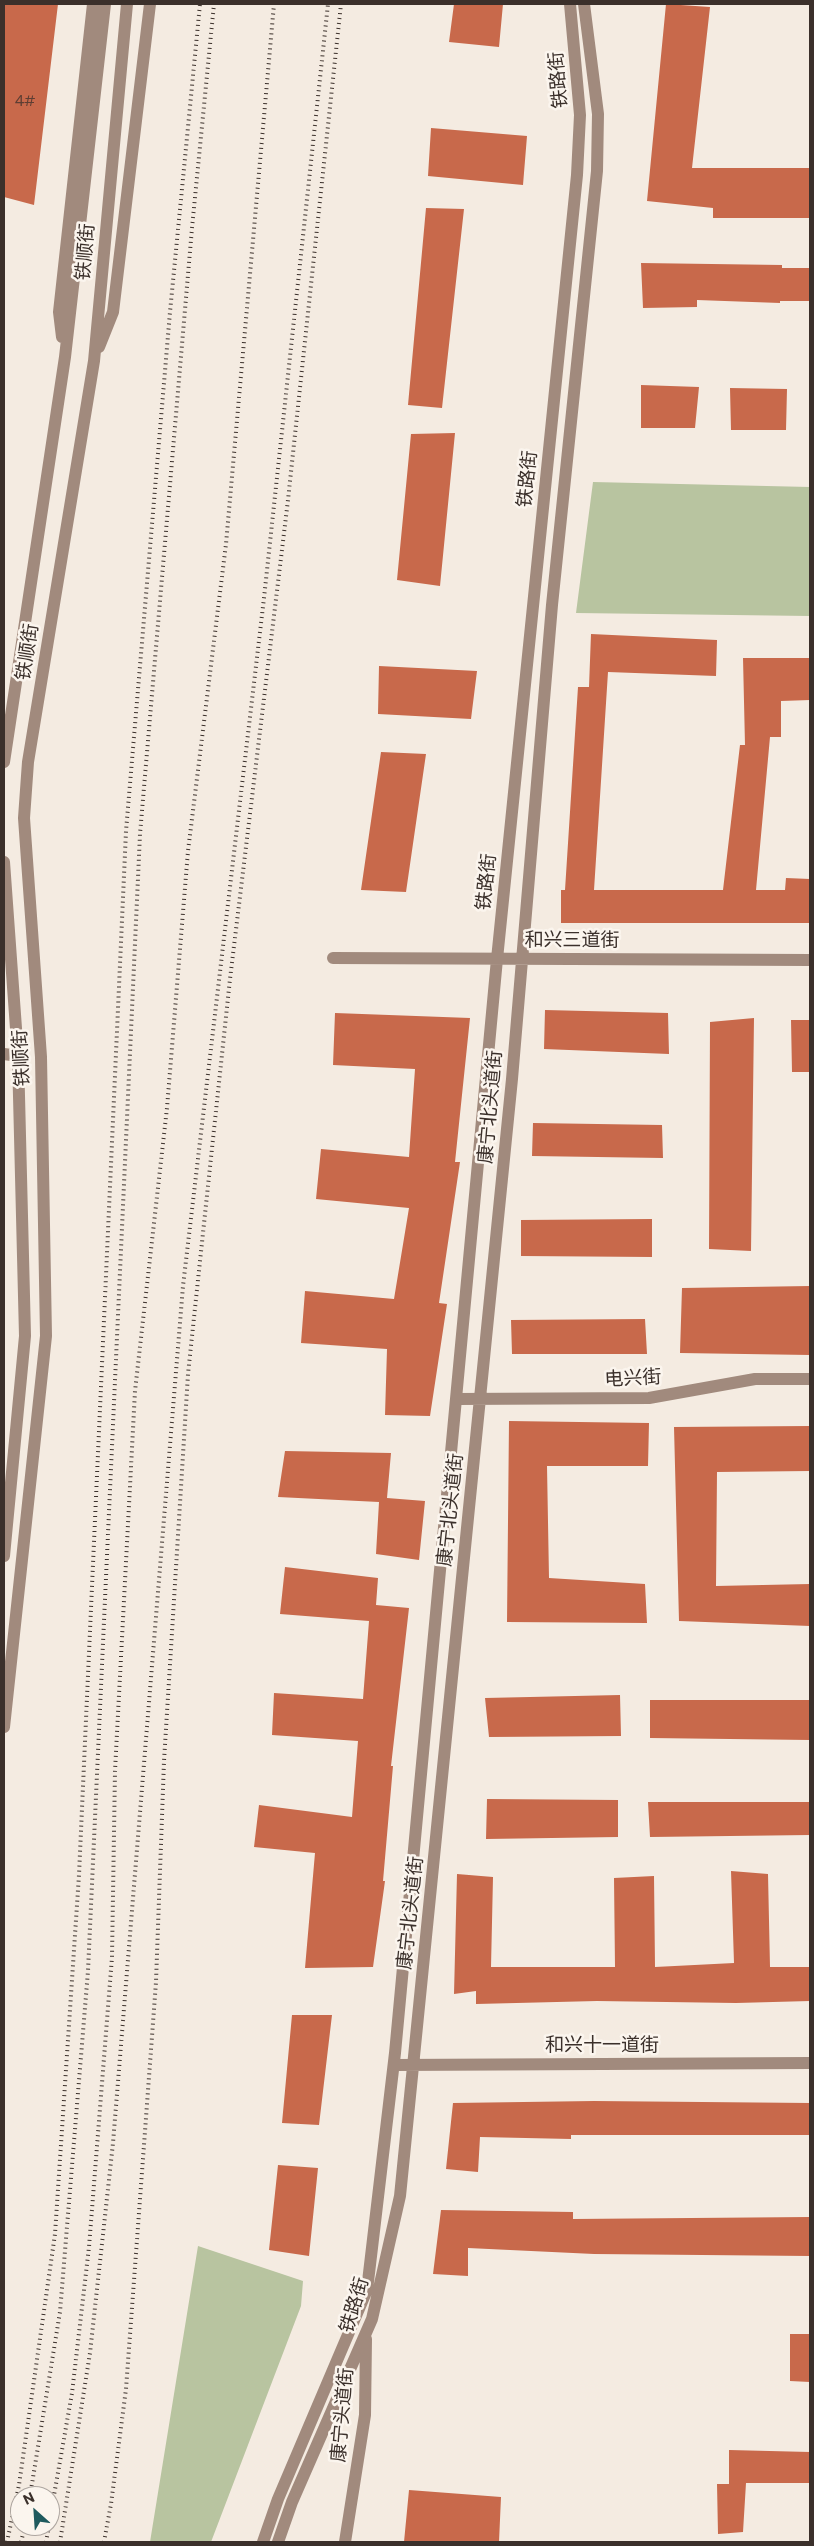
<!DOCTYPE html>
<html>
<head>
<meta charset="utf-8">
<style>
  body { margin:0 }
  #map { position:relative; width:814px; height:2546px; overflow:hidden; background:#f4ebe1; font-family:Commissioner,sans-serif }
  canvas { display:block }
  .frame { position:absolute; inset:0; border:5px solid #3b302b; pointer-events:none }
  .north { position:absolute; left:10px; top:2486px; width:50px; height:50px; box-sizing:border-box; background:#fbf5ee; border:1px solid #aea6a0; border-radius:50%; rotate:334deg; font-size:14px; font-weight:700; line-height:20px; text-align:center; color:#3b302b }
  .north::after { content:''; display:block; margin:auto; width:18px; height:22px; background:#1f5a5e; clip-path:polygon(50% 0,100% 100%,50% 72%,0 100%) }
</style>
</head>
<body>
<div id="map">
<canvas width="814" height="2546"></canvas>
<div class="frame"></div>
<div class="north">N</div>
</div>
<script>
const c = document.querySelector('canvas').getContext('2d');
c.lineJoin = 'round';
function fillPath(path, color) { c.fillStyle = color; c.fill(path, 'evenodd'); }
const shape = rows => new Path2D(rows.map(r => 'M' + r).join(''));
function strokePath(path, color, width, dash) { c.strokeStyle = color; c.lineWidth = width; c.lineCap = dash ? 'butt' : 'round'; c.setLineDash(dash || []); c.stroke(path); }
function drawText(font, color, halo, rows, align = 'center') {
  c.font = font + ' Commissioner,"Noto Sans SC",sans-serif'; c.lineWidth = 5; c.setLineDash([]); c.textBaseline = 'middle'; c.strokeStyle = halo; c.fillStyle = color; for (const [text, x, y, turn = 0] of rows) {
    c.save(); c.translate(x, y); c.rotate((+turn || 0) * Math.PI / 180); c.textAlign = isNaN(turn) ? turn : align; if (halo) c.strokeText(text, 0, 0); c.fillText(text, 0, 0); c.restore();
  }
}
const green = shape([
  [593,482,810,487,810,616,576,613],
  [198,2246,303,2281,301,2306,211,2542,150,2542]
]);
const building = shape([
  [4,4,58,4,34,205,4,197],
  [454,4,503,4,499,47,449,42],
  [666,4,710,7,692,168,810,168,810,218,713,218,713,208,647,201],
  [431,128,527,136,523,185,428,176],
  [426,208,464,209,442,408,408,405],
  [641,263,782,265,782,268,810,268,810,301,780,301,780,303,697,300,697,307,643,308],
  [641,385,699,387,695,428,641,428],
  [730,388,787,389,786,430,731,430],
  [455,433,440,586,397,580,411,434],
  [591,634,717,640,716,676,608,672,594,890,723,890,740,745,745,745,743,658,810,658,810,700,781,701,781,737,770,737,756,890,785,890,786,878,810,879,810,923,561,923,561,890,565,890,578,687,589,687],
  [379,666,477,671,471,719,378,714],
  [381,752,426,754,406,892,361,890],
  [545,1010,668,1013,669,1054,544,1049],
  [335,1013,470,1018,455,1162,460,1162,439,1303,447,1304,430,1416,385,1415,387,1349,301,1343,305,1291,394,1299,409,1208,316,1199,321,1149,409,1157,415,1069,333,1065],
  [754,1018,751,1251,709,1249,710,1022],
  [791,1020,810,1020,810,1072,792,1072],
  [533,1123,662,1125,663,1158,532,1156],
  [652,1219,652,1257,521,1256,521,1220],
  [810,1286,810,1355,680,1353,682,1288],
  [645,1319,647,1354,512,1354,511,1320],
  [509,1421,649,1423,648,1466,547,1466,549,1578,645,1584,647,1623,507,1622],
  [810,1426,810,1471,717,1472,716,1586,810,1584,810,1626,679,1621,674,1427],
  [285,1451,391,1453,387,1498,425,1501,419,1560,376,1554,379,1502,278,1497],
  [285,1567,378,1578,376,1605,409,1608,391,1766,393,1766,383,1881,385,1881,373,1967,305,1968,315,1853,254,1847,259,1805,352,1817,358,1741,272,1735,274,1693,363,1699,369,1621,280,1614],
  [620,1695,621,1736,489,1737,485,1698],
  [650,1700,810,1700,810,1740,650,1738],
  [487,1799,618,1800,618,1837,486,1839],
  [648,1802,810,1802,810,1835,650,1837],
  [731,1871,768,1874,770,1967,810,1967,810,2001,736,2003,597,2001,476,2004,476,1991,454,1994,457,1874,493,1877,491,1967,615,1967,614,1878,654,1876,655,1967,734,1963],
  [292,2015,332,2015,319,2125,282,2123],
  [594,2101,810,2103,810,2135,571,2135,571,2139,480,2137,478,2172,446,2169,453,2103],
  [278,2165,318,2168,309,2256,269,2250],
  [441,2210,573,2212,573,2219,810,2217,810,2256,594,2254,468,2248,468,2276,433,2274],
  [790,2334,810,2334,810,2382,790,2381],
  [729,2450,810,2452,810,2483,746,2483,743,2532,718,2534,717,2484,729,2484],
  [409,2490,501,2497,499,2542,404,2542]
]);
const secondary = shape([
  [62,337,59,312,93,4],
  [99,347,113,312,150,4],
  [4,762,65,357,105,4],
  [4,862,18,1056,25,1336,4,1556],
  [333,958,810,960],
  [4,1054,18,1056],
  [457,1399,649,1398,755,1379,810,1379],
  [4,1727,46,1336,41,1057,24,818,28,762,94,361,127,4],
  [394,2065,810,2063],
  [263,2542,278,2499,367,2290,395,2053,497,959,577,175,580,115,570,4],
  [278,2542,292,2502,372,2319,400,2196,512,1079,552,605,597,171,598,114,584,4],
  [345,2542,365,2415,366,2339]
]);
const rail = shape([
  [30,2496,60,2312,88,1971,140,834,192,228,214,4],
  [50,2518,72,2393,89,2247,112,1957,115,1771,135,1391,167,1108,188,851,226,544,274,4],
  [7,2542,19,2485,55,2234,79,1875,126,831,170,312,200,4],
  [21,2542,25,2526],
  [46,2542,49,2526],
  [60,2542,90,2353,113,2143,183,1286,264,598,328,4],
  [104,2542,111,2504,126,2389,156,1982,164,1761,188,1374,230,979,288,500,341,4]
]);
const numberNames = [
  ["4#",25,101]
];
const streetNames = [
  ["铁路街",558,80,-95],
  ["铁顺街",85,252,-85],
  ["铁路街",527,479,-84],
  ["铁顺街",27,652,-81],
  ["铁路街",486,882,-84],
  ["和兴三道街",572,940],
  ["铁顺街",21,1058,-93],
  ["康宁北头道街",490,1107,-85],
  ["电兴街",633,1378,-3],
  ["康宁北头道街",450,1510,-84],
  ["康宁北头道街",410,1913,-84],
  ["和兴十一道街",602,2045],
  ["铁路街",354,2305,-73],
  ["康宁头道街",342,2415,-85]
];
fillPath(green, '#b8c4a0');
fillPath(building, '#c8694b');
strokePath(secondary, '#a18a7d', 12);
strokePath(rail, '#3b302b', 4, [1, 4]);
drawText('16px', '#5e3e33', null, numberNames);
drawText('19px', '#3b302b', '#fbf5ee', streetNames);
</script>
</body>
</html>
